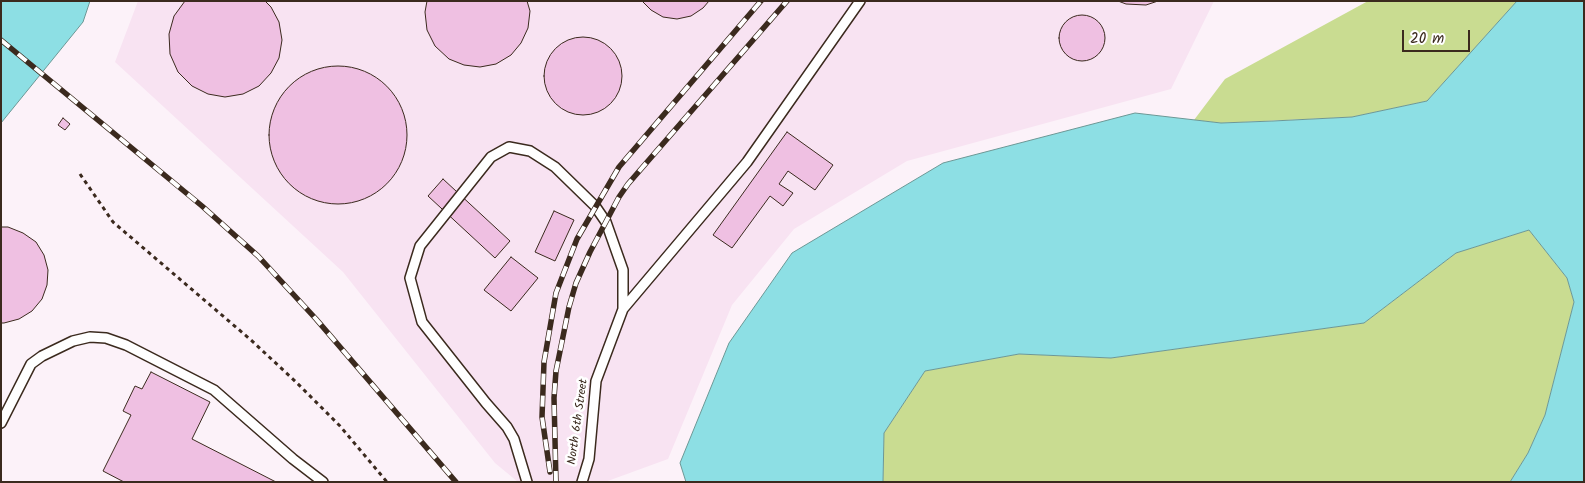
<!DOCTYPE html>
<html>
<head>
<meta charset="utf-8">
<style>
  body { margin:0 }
  #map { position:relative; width:1585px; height:483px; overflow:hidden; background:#fcf2f9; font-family:Kalam,sans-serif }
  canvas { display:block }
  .frame { position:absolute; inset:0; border:2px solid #3b2a1e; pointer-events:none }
  .scale { position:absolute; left:1402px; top:30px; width:68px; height:22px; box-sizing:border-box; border:2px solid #3b2a1e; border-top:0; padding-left:6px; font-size:15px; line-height:18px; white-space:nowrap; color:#3b2a1e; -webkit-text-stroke:4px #fff; paint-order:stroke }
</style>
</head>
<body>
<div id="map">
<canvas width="1585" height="483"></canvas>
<div class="frame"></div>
<div class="scale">20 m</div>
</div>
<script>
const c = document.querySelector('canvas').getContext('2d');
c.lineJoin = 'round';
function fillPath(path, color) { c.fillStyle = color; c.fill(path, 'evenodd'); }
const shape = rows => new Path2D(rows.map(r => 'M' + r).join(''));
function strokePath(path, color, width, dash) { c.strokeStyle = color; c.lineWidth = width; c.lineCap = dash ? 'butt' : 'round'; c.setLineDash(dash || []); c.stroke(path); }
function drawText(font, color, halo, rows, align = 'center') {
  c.font = font + ' Kalam,sans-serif'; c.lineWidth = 5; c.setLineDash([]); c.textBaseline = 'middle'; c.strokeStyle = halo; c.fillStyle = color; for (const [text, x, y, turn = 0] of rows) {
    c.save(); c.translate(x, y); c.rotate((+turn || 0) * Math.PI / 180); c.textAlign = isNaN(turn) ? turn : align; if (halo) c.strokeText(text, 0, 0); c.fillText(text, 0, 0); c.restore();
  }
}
const built = shape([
  [138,1,1214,1,1171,89,907,161,794,229,732,305,668,459,605,482,518,482,495,463,343,272,115,62]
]);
const green = shape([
  [1368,1,1517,1,1427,101,1352,117,1221,123,1194,120,1225,79],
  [1529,230,1567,278,1574,302,1545,415,1528,453,1510,482,883,482,884,433,925,371,1019,354,1111,358,1364,323,1456,253]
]);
const water = shape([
  [1,1,90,1,83,22,1,123,1,1],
  [1517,1,1584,1,1584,482,1510,482,1528,453,1545,415,1574,302,1567,278,1529,230,1456,253,1364,323,1111,358,1019,354,925,371,884,433,883,482,686,482,680,463,729,343,792,253,943,163,1135,113,1221,123,1273,121,1352,117,1427,101,1517,1]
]);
const building = shape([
  [185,1,265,1,271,7,279,22,282,40,279,58,271,73,259,86,243,94,225,97,208,94,192,86,178,72,170,54,169,34,174,16,185,1],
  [427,1,527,1,530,11,528,28,521,43,511,55,496,64,480,67,464,65,449,59,435,46,427,30,425,12,427,1],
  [642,1,709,1,703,8,691,16,677,19,663,17,651,10,642,1],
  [1118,1,1158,1,1146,5,1126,4,1118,1],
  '1059 38a23 23 0 1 1 46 0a23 23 0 1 1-46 0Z',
  '544 76a39 39 0 1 1 78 0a39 39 0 1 1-78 0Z',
  '269 135a69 69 0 1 1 138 0a69 69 0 1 1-138 0Z',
  [63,118,70,124,65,130,58,125,63,118],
  [787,132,833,165,815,190,788,171,779,184,793,193,783,206,770,196,732,248,713,235,787,132],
  [443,179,510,241,495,258,428,196,443,179],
  [554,211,574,220,555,261,535,252,554,211],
  [1,227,8,227,23,233,36,242,44,255,48,270,47,285,42,299,32,311,19,319,4,323,1,323,1,227],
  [511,257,538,278,511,311,484,290,511,257],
  [151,372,210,402,192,439,276,482,124,482,103,471,131,415,123,411,135,386,142,389,151,372]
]);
const path = shape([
  [80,174,113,222,251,340,296,382,340,426,387,482]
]);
const lane = shape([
  [623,309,747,162,860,1],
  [1,423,31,364,42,356,73,341,90,337,106,338,126,345,214,390,293,459,323,482],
  [527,482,514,439,507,427,486,403,422,322,410,278,420,246,491,157,509,147,530,151,555,167,595,206,606,222,623,270,623,309,596,381,589,459,582,482]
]);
const rail = shape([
  [1,40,202,206,258,256,316,319,456,482],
  [550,472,542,417,544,362,556,293,577,239,619,167,761,1],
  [556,482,554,398,556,371,569,307,576,283,590,252,619,197,628,184,787,1]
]);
const streetNames = [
  ["North 6th Street",579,422,-82]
];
fillPath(built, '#f8e3f2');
fillPath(green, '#c9dc91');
fillPath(water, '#8ddfe4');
strokePath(water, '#6c9795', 1);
fillPath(building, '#efc0e2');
strokePath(building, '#3b2a1e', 1);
strokePath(lane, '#3b2a1e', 12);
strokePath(path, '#3b2a1e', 3, [4, 4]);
strokePath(lane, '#fff', 9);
strokePath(rail, '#3b2a1e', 5.5);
strokePath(rail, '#fff', 4, [11]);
drawText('12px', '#3b2a1e', '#fff', streetNames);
</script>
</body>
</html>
